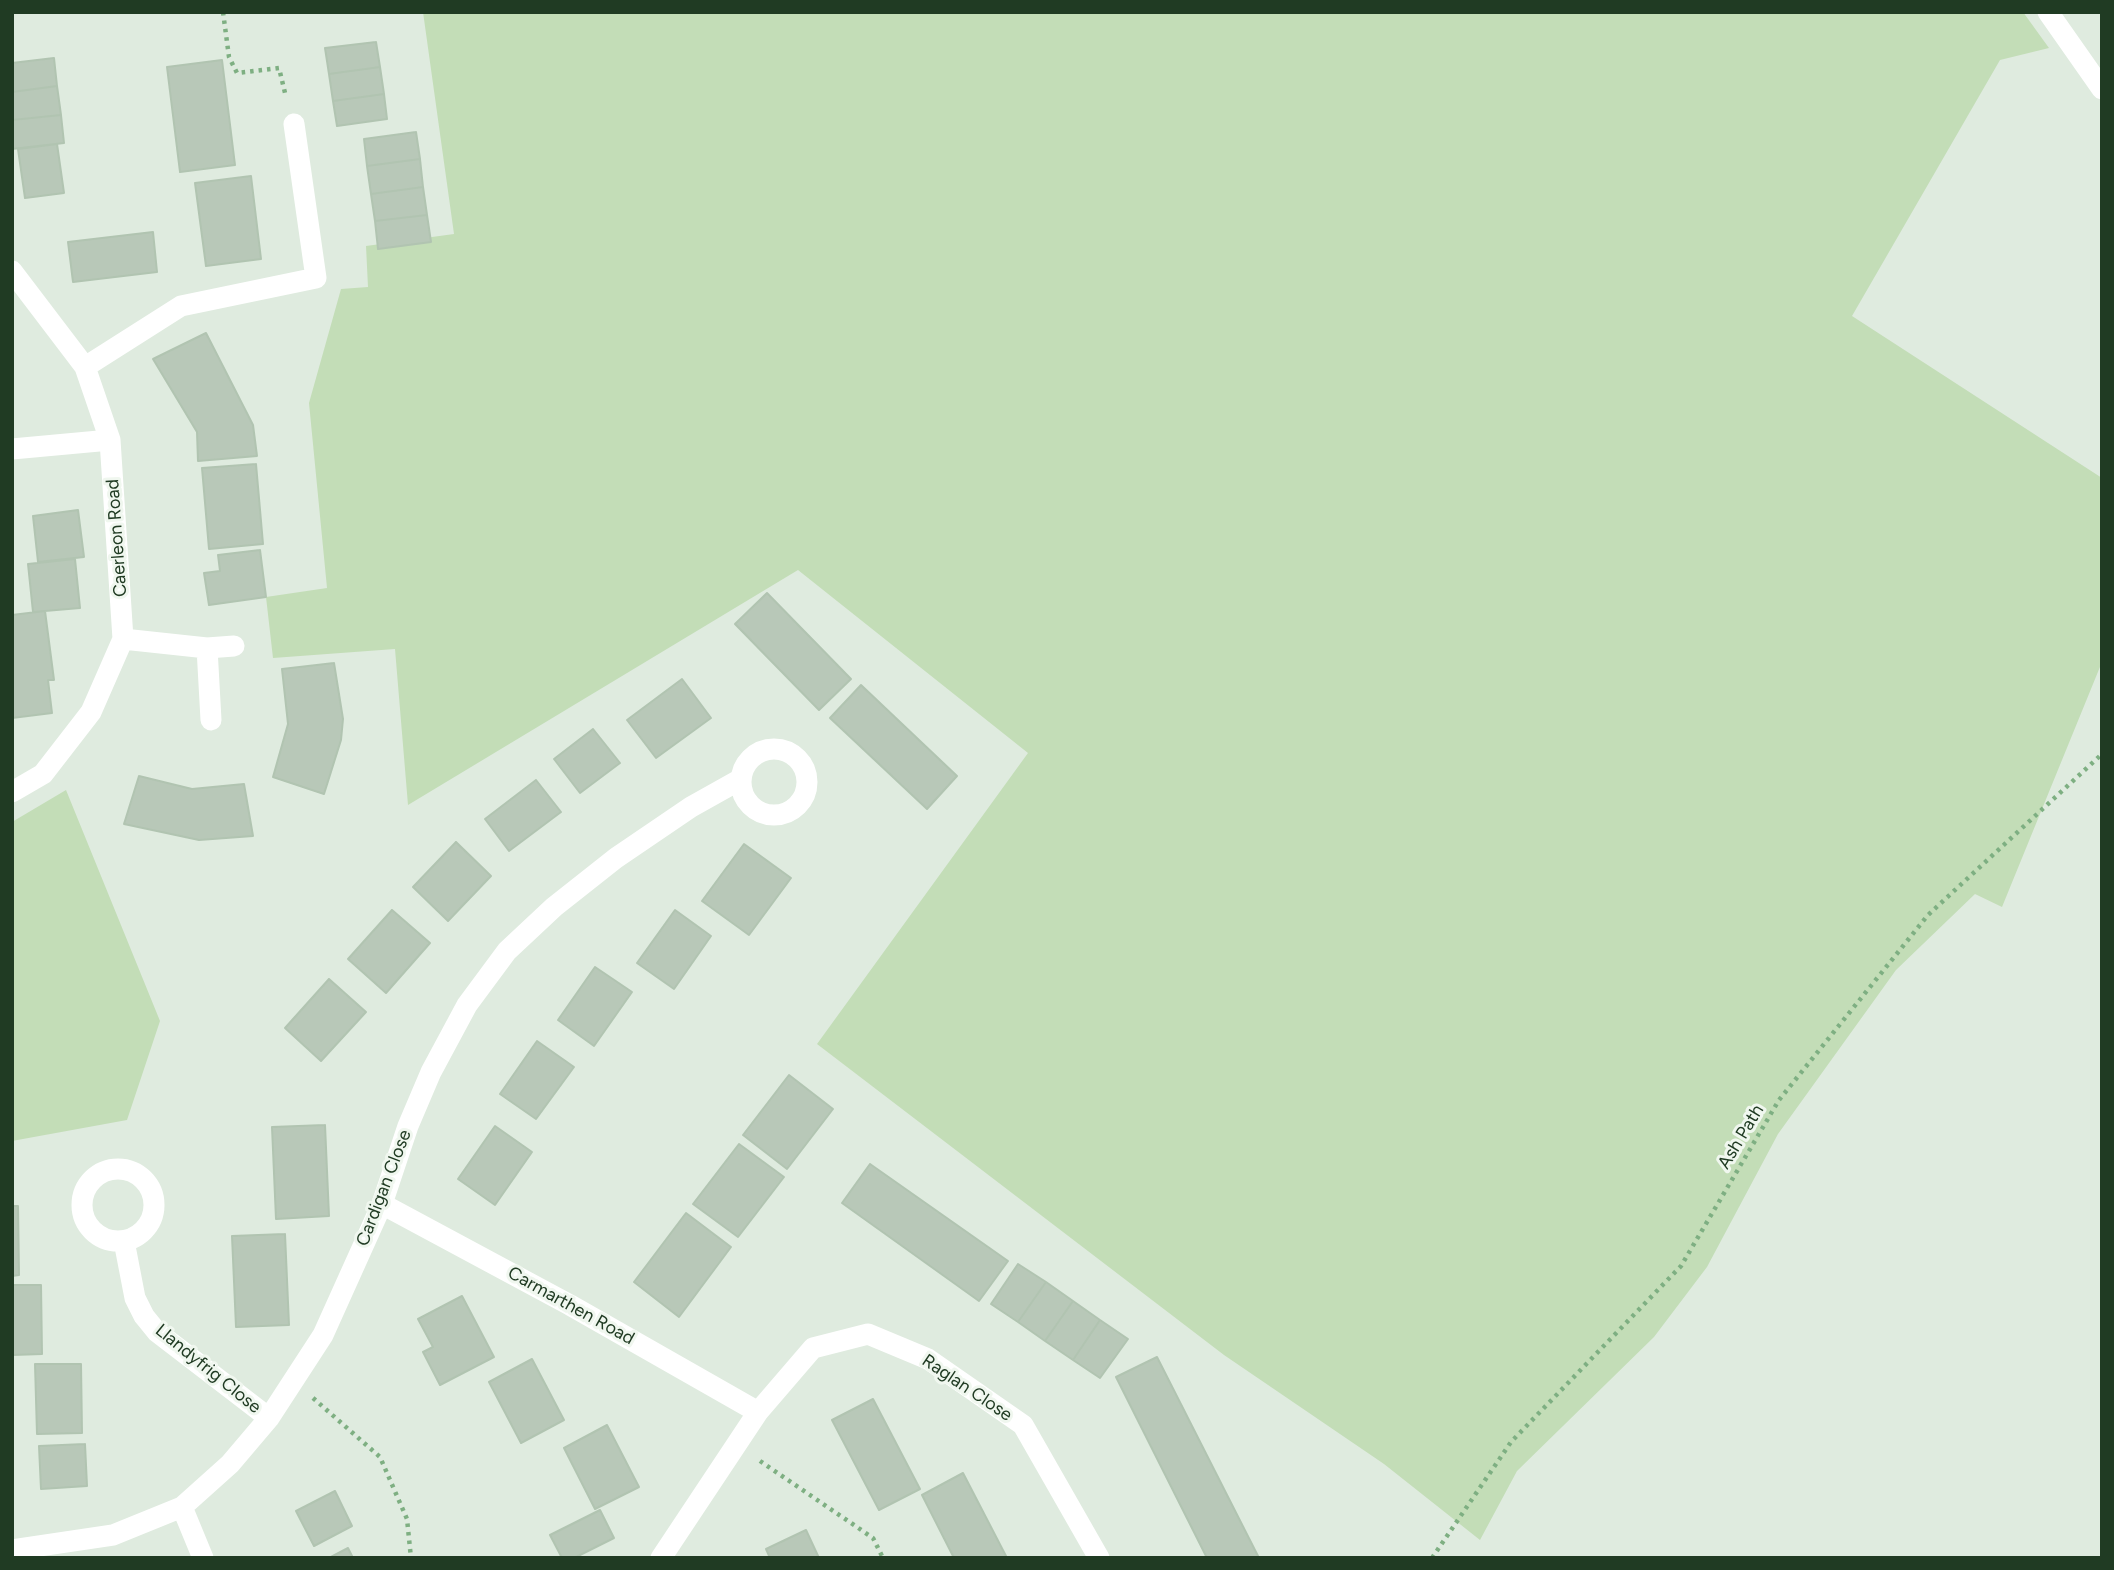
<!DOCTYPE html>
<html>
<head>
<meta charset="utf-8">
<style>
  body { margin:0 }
  #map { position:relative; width:2114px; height:1570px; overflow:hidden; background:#dfebdf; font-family:Figtree,sans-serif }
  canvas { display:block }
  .frame { position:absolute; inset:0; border:14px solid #203b23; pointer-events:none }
</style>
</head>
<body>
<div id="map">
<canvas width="2114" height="1570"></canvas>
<div class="frame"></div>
</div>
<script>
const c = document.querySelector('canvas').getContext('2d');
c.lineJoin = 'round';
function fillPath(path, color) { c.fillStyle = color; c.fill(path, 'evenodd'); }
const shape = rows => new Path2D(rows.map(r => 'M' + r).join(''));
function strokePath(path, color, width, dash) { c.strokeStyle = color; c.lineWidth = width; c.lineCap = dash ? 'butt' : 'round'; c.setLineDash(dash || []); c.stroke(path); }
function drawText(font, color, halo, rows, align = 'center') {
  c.font = font + ' Figtree,sans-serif'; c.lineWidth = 6; c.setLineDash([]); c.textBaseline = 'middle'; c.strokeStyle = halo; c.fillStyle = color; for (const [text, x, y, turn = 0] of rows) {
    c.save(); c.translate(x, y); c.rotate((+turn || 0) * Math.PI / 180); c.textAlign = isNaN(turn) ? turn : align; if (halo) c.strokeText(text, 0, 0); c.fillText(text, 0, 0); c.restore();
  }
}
const green = shape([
  [423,12,2023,12,2049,48,2000,60,1852,316,2102,478,2102,662,2002,907,1975,894,1896,970,1778,1134,1707,1267,1654,1337,1517,1471,1480,1540,1384,1464,1224,1355,817,1044,1028,753,798,570,408,805,395,649,273,658,266,597,327,588,309,403,341,289,368,287,366,246,454,234],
  [66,790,160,1021,127,1120,12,1141,12,822]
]);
const building = shape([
  [376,42,380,67,329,74,325,48,376,42],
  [54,58,57,86,12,92,12,63,54,58],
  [222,60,235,165,180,172,167,67,222,60],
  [380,67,384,94,333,101,329,74,380,67],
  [57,86,61,115,12,120,12,92,57,86],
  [384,94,387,119,337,126,333,101,384,94],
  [61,115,64,143,12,149,12,120,61,115],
  [416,132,420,159,367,166,364,139,416,132],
  [57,144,64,193,25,198,18,149,57,144],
  [420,159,423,187,371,194,367,166,420,159],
  [251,176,261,259,206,266,195,183,251,176],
  [423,187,427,215,375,221,371,194,423,187],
  [427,215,431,242,378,249,375,221,427,215],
  [153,232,157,272,73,282,68,242,153,232],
  [206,333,253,425,257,456,198,461,197,432,153,359,206,333],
  [256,464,263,544,209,549,202,468,256,464],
  [78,510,84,557,38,562,33,516,78,510],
  [260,550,266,597,209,605,204,573,220,571,218,555,260,550],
  [75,559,80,608,33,612,28,564,75,559],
  [767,593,851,679,819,710,735,624,767,593],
  [45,611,54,680,48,680,52,713,12,718,12,615,45,611],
  [334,663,343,719,341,740,324,794,273,777,288,724,282,669,334,663],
  [682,679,711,718,656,758,627,720,682,679],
  [861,685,957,776,927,809,830,718,861,685],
  [593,729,620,763,580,793,554,759,593,729],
  [139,776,192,789,244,784,253,836,199,840,124,824,139,776],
  [536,780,561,812,509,851,485,819,536,780],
  [456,842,491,876,448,921,413,887,456,842],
  [744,844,791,878,749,935,702,901,744,844],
  [392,910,430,943,386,993,348,959,392,910],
  [675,910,711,936,674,989,637,963,675,910],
  [595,967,632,992,594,1046,558,1020,595,967],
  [329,979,366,1012,321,1061,285,1028,329,979],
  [537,1041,574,1067,536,1119,500,1094,537,1041],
  [789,1075,833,1109,787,1169,743,1135,789,1075],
  [325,1125,329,1216,276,1219,272,1127,325,1125],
  [495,1126,532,1152,495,1205,458,1179,495,1126],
  [739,1144,784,1177,738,1237,693,1204,739,1144],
  [870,1164,1008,1261,979,1301,842,1203,870,1164],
  [12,1206,18,1206,19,1275,12,1276,12,1206],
  [686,1213,731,1247,679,1317,634,1282,686,1213],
  [285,1234,289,1325,236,1327,232,1236,285,1234],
  [1018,1264,1046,1282,1018,1322,991,1304,1018,1264],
  [1046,1282,1073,1301,1045,1341,1018,1322,1046,1282],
  [12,1285,41,1285,42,1354,12,1355,12,1285],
  [462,1296,494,1357,440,1385,423,1352,433,1347,418,1319,462,1296],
  [1073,1301,1100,1320,1073,1360,1045,1341,1073,1301],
  [1100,1320,1128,1339,1100,1378,1073,1360,1100,1320],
  [1157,1357,1259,1558,1207,1558,1116,1377,1157,1357],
  [532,1359,564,1420,521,1443,489,1382,532,1359],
  [35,1364,81,1364,82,1433,37,1434,35,1364],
  [873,1399,920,1489,879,1510,832,1420,873,1399],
  [607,1425,639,1487,595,1509,564,1448,607,1425],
  [85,1444,87,1486,41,1489,39,1446,85,1444],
  [963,1473,1007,1558,954,1558,922,1495,963,1473],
  [335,1491,352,1526,314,1546,296,1511,335,1491],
  [600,1510,614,1538,574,1558,562,1558,550,1535,600,1510],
  [806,1530,819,1558,770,1558,766,1549,806,1530],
  [348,1548,353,1558,329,1558,348,1548]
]);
const path = shape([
  [223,12,229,57,237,73,279,68,286,97],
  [313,1398,380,1457,407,1519,411,1558],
  [760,1461,873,1538,883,1558],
  [1432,1558,1511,1442,1681,1266,1779,1100,1928,915,2102,754]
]);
const minor = shape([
  [2048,12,2102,89],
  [12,271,85,367,110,440,123,639,91,712,43,774,12,792],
  [85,367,181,306,316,278,294,124],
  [12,449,110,440],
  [123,639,207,648,234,646],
  [207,648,211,720],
  '741 782a33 33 0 1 1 66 0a33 33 0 1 1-66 0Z',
  '82 1205a36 36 0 1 1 72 0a36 36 0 1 1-72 0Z',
  [382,1204,570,1305,758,1412],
  [124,1241,135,1298,144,1316,157,1332,269,1418],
  [182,1507,203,1558],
  [12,1550,113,1535,182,1507,230,1464,269,1418,323,1335,382,1204,408,1126,431,1072,467,1005,507,951,554,907,616,858,691,807,741,779],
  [661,1558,758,1412,813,1348,868,1334,928,1359,1023,1425,1099,1558]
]);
const streetNames = [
  ["Caerleon Road",117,538,-94],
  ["Ash Path",1741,1137,-59],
  ["Cardigan Close",384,1188,-69],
  ["Carmarthen Road",571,1306,29],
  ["Llandyfrig Close",208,1369,39],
  ["Raglan Close",967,1388,34]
];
fillPath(green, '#c3ddb7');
fillPath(building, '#b8c8b8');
strokePath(building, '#b1c4b1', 2);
strokePath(path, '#7eaf82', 4.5, [3.5, 5]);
strokePath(minor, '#fff', 21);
drawText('18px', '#203b23', '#f0f7ef', streetNames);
</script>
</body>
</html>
